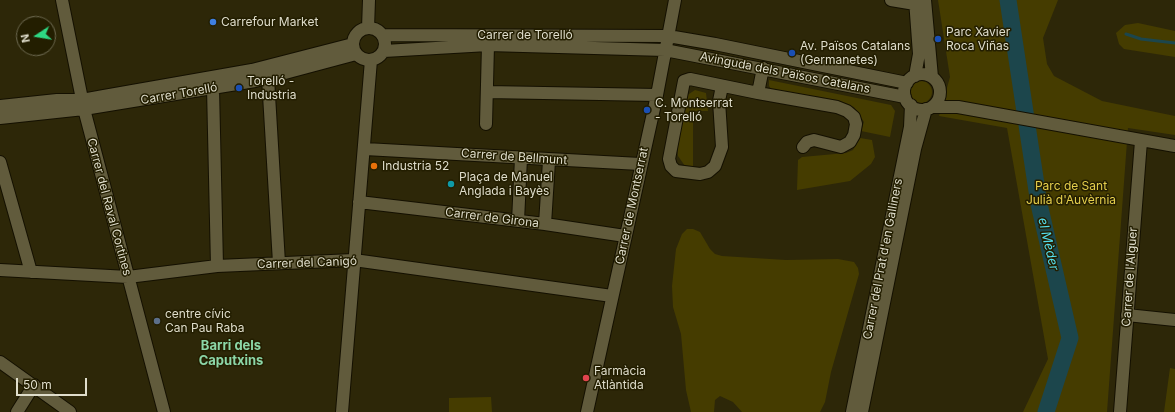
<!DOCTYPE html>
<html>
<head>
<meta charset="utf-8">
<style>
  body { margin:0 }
  #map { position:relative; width:1175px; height:412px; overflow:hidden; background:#2d2708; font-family:Inter,sans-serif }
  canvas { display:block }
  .north { position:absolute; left:16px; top:16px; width:40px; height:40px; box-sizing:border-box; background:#231e00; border:1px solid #6e6a51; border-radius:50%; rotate:258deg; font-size:11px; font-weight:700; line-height:16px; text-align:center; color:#dfddcb }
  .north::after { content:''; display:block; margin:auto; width:14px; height:18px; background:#2ed883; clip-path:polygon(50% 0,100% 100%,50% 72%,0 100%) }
  .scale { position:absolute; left:16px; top:378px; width:71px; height:18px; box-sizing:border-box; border:2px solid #dfddcb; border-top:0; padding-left:5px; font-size:12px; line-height:14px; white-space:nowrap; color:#dfddcb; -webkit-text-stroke:3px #231e00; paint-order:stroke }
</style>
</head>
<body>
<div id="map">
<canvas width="1175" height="412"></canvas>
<div class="north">N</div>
<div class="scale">50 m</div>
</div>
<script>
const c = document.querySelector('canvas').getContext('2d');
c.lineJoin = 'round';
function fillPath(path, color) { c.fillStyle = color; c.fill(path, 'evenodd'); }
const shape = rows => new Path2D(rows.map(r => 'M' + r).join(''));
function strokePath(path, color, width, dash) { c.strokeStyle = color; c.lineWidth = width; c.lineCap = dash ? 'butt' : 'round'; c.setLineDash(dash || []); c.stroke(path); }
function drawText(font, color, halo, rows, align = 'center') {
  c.font = font + ' Inter,sans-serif'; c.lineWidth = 3; c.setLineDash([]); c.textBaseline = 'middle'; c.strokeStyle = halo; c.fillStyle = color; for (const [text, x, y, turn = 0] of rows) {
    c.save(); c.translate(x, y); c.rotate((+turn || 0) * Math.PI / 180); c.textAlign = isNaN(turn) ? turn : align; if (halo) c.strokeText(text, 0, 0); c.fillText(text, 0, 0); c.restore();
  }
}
const green = shape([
  [938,0,1058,0,1043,38,1047,64,1054,76,1102,101,1175,116,1175,135,1128,128,1107,412,1023,412,1048,359,1007,128,939,116,950,77],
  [1138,23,1175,31,1175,57,1124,49,1119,44,1116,33,1125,25],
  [769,80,891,105,895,111,890,137,861,131,864,122,854,107,772,90,769,86],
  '910 92a11 11 0 1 1 22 0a11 11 0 1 1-22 0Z',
  [695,90,706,93,708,111,693,111,693,168,685,166,678,156,677,144,686,96],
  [860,138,872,140,875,157,871,164,850,181,797,190,798,160,802,157,846,153,853,150],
  [687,229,693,229,700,232,710,249,715,254,722,256,786,260,838,259,854,262,858,268,859,274,831,372,825,402,820,412,742,412,733,402,720,396,715,400,714,412,691,412,686,390,681,334,673,307,672,286,676,249,682,234],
  [1170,368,1175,369,1175,412,1164,412],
  [491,397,492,412,449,412,449,398]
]);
const stream = shape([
  [1126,34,1141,39,1175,43]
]);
const river = shape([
  [1008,0,1039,204,1070,338,1046,412]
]);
const minor = shape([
  [62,0,84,109,164,412],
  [891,0,915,4],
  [915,0,919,54,915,76],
  [925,0,932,77],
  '353 44a16 16 0 1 1 32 0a16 16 0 1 1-32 0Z',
  [368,28,369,0],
  [383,35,668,36,715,44,907,83],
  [384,51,488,45,665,50,905,97],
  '904 92a18 18 0 1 1 36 0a18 18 0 1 1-36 0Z',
  [268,78,279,263],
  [722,86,719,101,722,147,715,166,708,172,700,174,676,171,671,166,669,159,684,81,690,79,758,93,763,68],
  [213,88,217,266],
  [487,92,657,95],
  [758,93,837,107,847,111,854,117,856,124,854,135,850,142,841,147,814,140,807,142,803,147],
  [0,106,57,100,82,100,104,96,252,70,353,44],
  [932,107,958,107,1175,146],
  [0,118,84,109,255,81,356,54],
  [486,124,488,45],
  [365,149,640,164],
  [0,162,31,272],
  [359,202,545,224,625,236],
  [518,221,521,158],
  [545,224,549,161],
  [0,270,128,277,217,266,354,260,612,296],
  [1127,315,1175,320],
  [0,362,70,412],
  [17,412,34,385],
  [342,412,371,60],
  [587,412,657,95,675,0],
  [852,412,910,127,911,105],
  [862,412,915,149,926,109],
  [1120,412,1141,141]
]);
const markers = [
  [213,22,4,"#3f7fe0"],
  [938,39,4,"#1a4fb4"],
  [792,53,4,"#1a4fb4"],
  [239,88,4,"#1a4fb4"],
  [647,110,4,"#1a4fb4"],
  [374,166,4,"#e8710a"],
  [451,184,4,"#0f9aa8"],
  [157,321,4,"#5c6f8a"],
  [586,378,4,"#e0444e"]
];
const poiNames = [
  ["Carrefour Market",221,22],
  ["Parc Xavier",946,32],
  ["Roca Viñas",946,46],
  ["Av. Països Catalans",800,46],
  ["(Germanetes)",800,60],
  ["Torelló -",247,81],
  ["Industria",247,95],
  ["C. Montserrat",655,103],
  ["- Torelló",655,117],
  ["Industria 52",382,166],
  ["Plaça de Manuel",459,177],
  ["Anglada i Bayès",459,191],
  ["centre cívic",165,314],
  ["Can Pau Raba",165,328],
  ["Farmàcia",594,371],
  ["Atlàntida",594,385]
];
const streetNames = [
  ["Carrer de Torelló",525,35],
  ["Avinguda dels Països Catalans",785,73,11],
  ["Carrer Torelló",179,94,-10],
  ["Carrer de Bellmunt",514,157,4],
  ["Carrer de Montserrat",632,206,-78],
  ["Carrer del Raval Cortines",109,207,75],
  ["Carrer de Girona",492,218,7],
  ["Carrer del Prat d'en Galliners",883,259,-79],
  ["Carrer del Canigó",307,263,-2],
  ["Carrer de l'Alguer",1130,277,-86]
];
const parkNames = [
  ["Parc de Sant",1071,186],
  ["Julià d'Auvèrnia",1071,200]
];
const waterNames = [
  ["el Mèder",1048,244,77]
];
const neighbourhoodNames = [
  ["Barri dels",231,346],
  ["Caputxins",231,361]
];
fillPath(green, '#453c00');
strokePath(stream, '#1c464c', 3);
strokePath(river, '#1c464c', 17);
strokePath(minor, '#141000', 14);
strokePath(minor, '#615b3c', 12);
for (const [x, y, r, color] of markers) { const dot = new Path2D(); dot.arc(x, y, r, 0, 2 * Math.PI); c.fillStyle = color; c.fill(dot); strokePath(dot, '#231e00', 1.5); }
drawText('12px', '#dfddcb', '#231e00', poiNames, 'left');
drawText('12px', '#dfddcb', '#231e00', streetNames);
drawText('12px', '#e5cf4c', '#231e00', parkNames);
drawText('italic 13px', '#54deee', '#231e00', waterNames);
drawText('bold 13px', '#8cd6a7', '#231e00', neighbourhoodNames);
</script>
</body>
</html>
